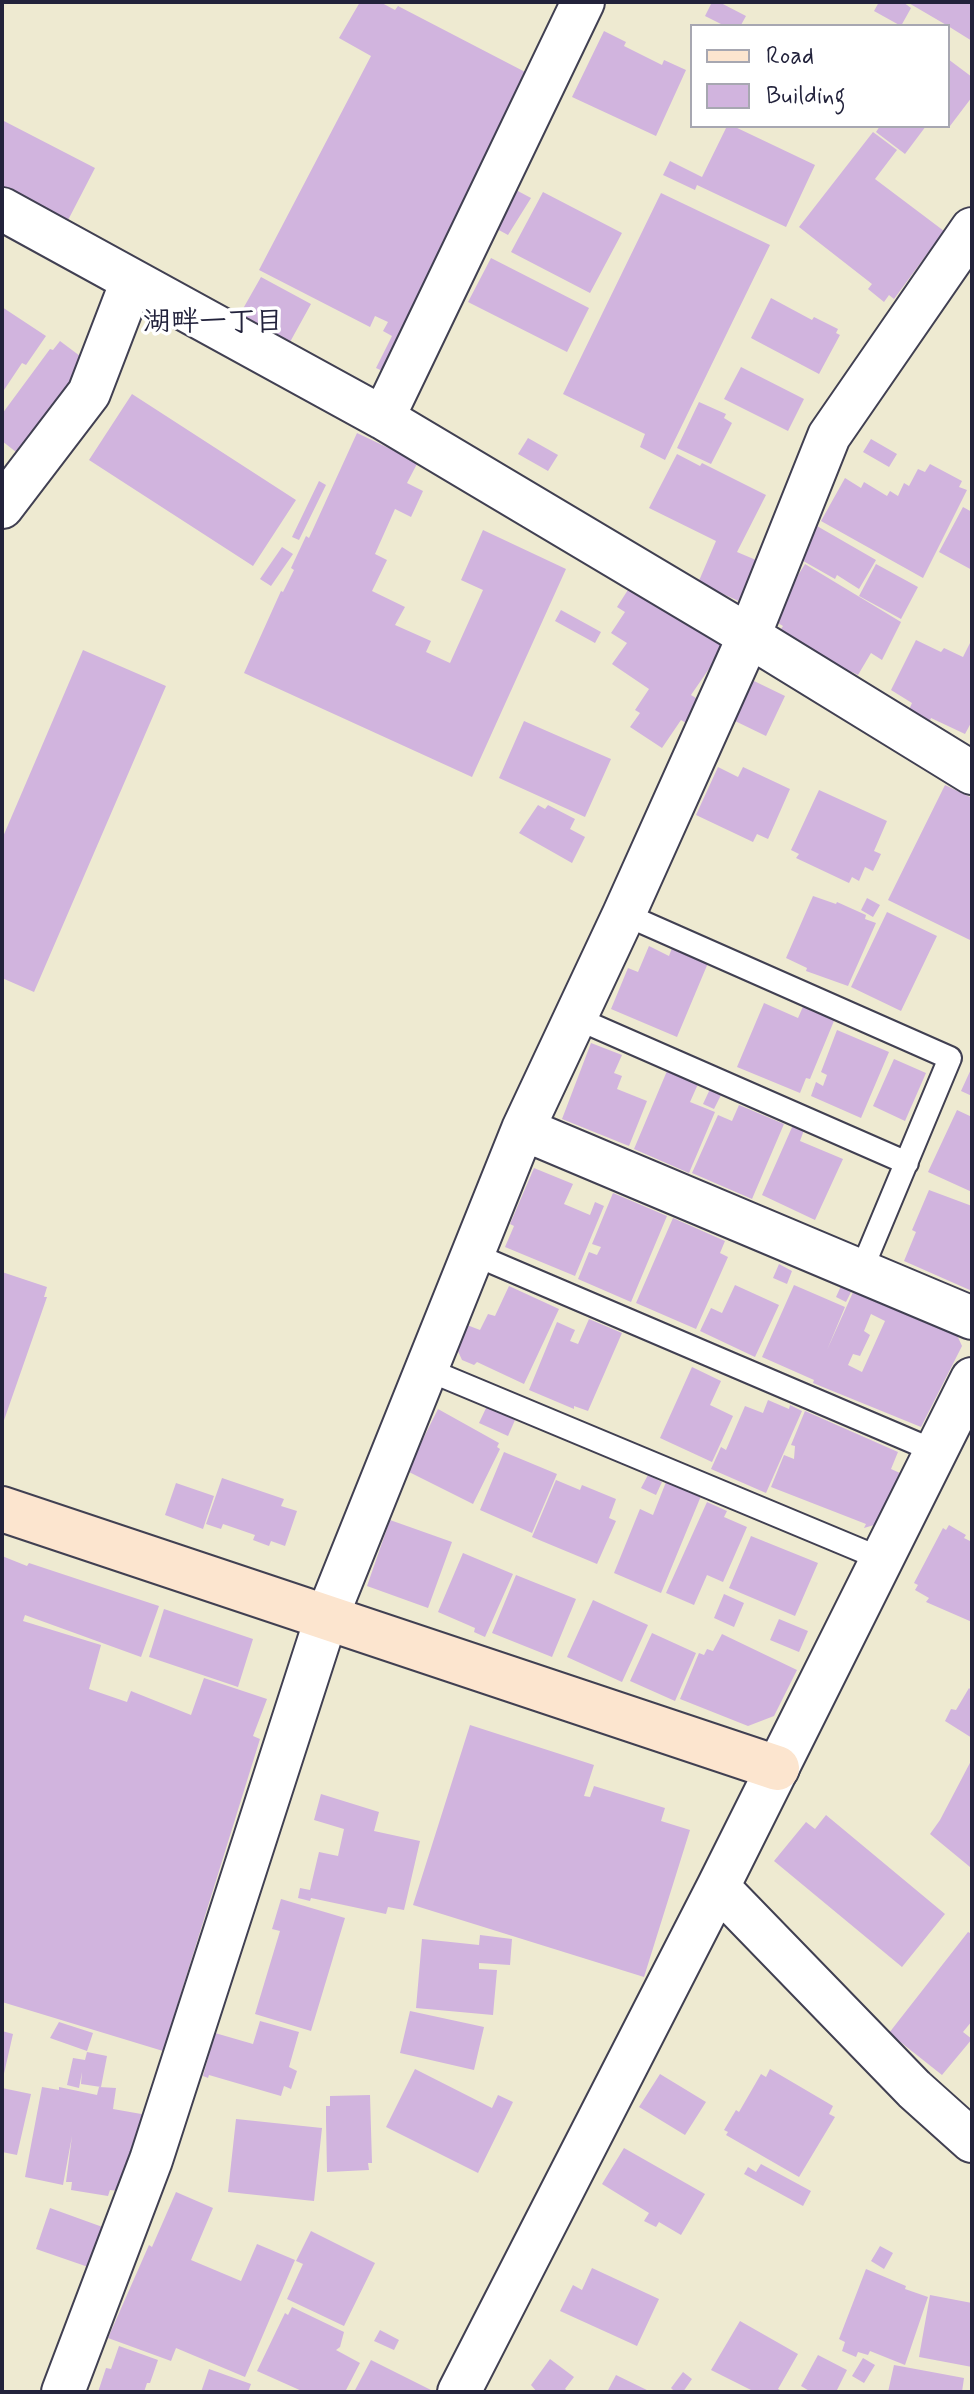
<!DOCTYPE html>
<html>
<head>
<meta charset="utf-8">
<style>
  body { margin:0 }
  #map { position:relative; width:974px; height:2394px; overflow:hidden; background:#eeead1; font-family:Mynerve,sans-serif }
  canvas { display:block }
  .frame { position:absolute; inset:0; border:4px solid #22223b; pointer-events:none }
  .legend { position:absolute; left:690px; top:24px; width:260px; height:104px; box-sizing:border-box; background:#fff; border:2px solid #a7a7b1; margin:0; padding:10px 14px; list-style:none; font-size:24px; color:#22223b }
  .legend li { display:flex; align-items:center; gap:16px; height:40px }
  .legend b { width:40px; border:2px solid #a7a7b1 }
</style>
</head>
<body>
<div id="map">
<canvas width="974" height="2394"></canvas>
<div class="frame"></div>
<ul class="legend">
<li><b style="height:10px;background:#fce5cf"></b>Road</li>
<li><b style="height:22px;background:#d1b4de"></b>Building</li>
</ul>
</div>
<script>
const c = document.querySelector('canvas').getContext('2d');
c.lineJoin = 'round';
function fillPath(path, color) { c.fillStyle = color; c.fill(path, 'evenodd'); }
const shape = rows => new Path2D(rows.map(r => 'M' + r).join(''));
function strokePath(path, color, width, dash) { c.strokeStyle = color; c.lineWidth = width; c.lineCap = dash ? 'butt' : 'round'; c.setLineDash(dash || []); c.stroke(path); }
function drawText(font, color, halo, rows, align = 'center') {
  c.font = font + ' Mynerve,"Klee One",sans-serif'; c.lineWidth = 7; c.setLineDash([]); c.textBaseline = 'middle'; c.strokeStyle = halo; c.fillStyle = color; for (const [text, x, y, turn = 0] of rows) {
    c.save(); c.translate(x, y); c.rotate((+turn || 0) * Math.PI / 180); c.textAlign = isNaN(turn) ? turn : align; if (halo) c.strokeText(text, 0, 0); c.fillText(text, 0, 0); c.restore();
  }
}
const building = shape([
  [360,2,380,2,395,10,398,6,529,74,389,374,376,368,392,336,383,331,388,322,375,316,370,327,259,270,371,56,339,38],
  [712,2,719,2,746,16,741,25,725,26,705,16],
  [879,2,903,2,911,8,901,26,874,11],
  [907,2,972,2,972,41,948,26],
  [604,31,626,42,624,46,662,65,664,60,686,70,656,136,572,97],
  [948,59,972,77,972,97,950,126,948,124],
  [2,120,95,168,66,224,2,190],
  [727,126,733,126,815,165,786,227,697,185,695,190,663,175,670,161,702,177],
  [880,126,926,126,905,154,876,132],
  [873,132,897,150,875,179,944,231,894,299,889,295,884,302,868,289,872,284,799,227],
  [516,190,531,198,508,235,497,229],
  [543,192,622,233,590,293,511,252],
  [661,193,770,245,665,460,640,447,645,434,563,394],
  [491,258,589,308,567,352,468,302],
  [261,277,311,304,290,342,240,314],
  [771,298,812,320,814,317,838,329,836,333,840,335,819,374,751,338],
  [2,307,46,336,26,365,22,363,2,393],
  [60,341,88,362,25,459,2,441,2,414,50,349,53,350],
  [741,367,804,399,788,431,724,399],
  [132,394,296,500,253,566,89,460],
  [699,402,726,414,724,418,732,423,711,464,677,448],
  [357,433,418,462,407,483,423,491,411,517,395,509,375,554,387,560,372,591,405,607,395,625,431,641,426,652,450,663,483,590,461,580,483,530,566,569,472,777,244,673,281,591,283,592,294,570,291,568,306,536,309,538],
  [528,438,558,455,548,471,518,454],
  [871,439,897,454,889,467,863,452],
  [677,454,700,466,702,463,766,495,737,552,756,560,751,571,754,572,741,602,698,583,716,541,649,508],
  [930,464,962,481,959,487,967,490,923,578,821,521,845,478,861,488,864,482,887,496,890,491,898,496,904,483,909,486,918,469,925,472],
  [319,481,326,485,299,540,292,537],
  [963,507,972,512,972,570,939,552],
  [817,526,876,560,859,589,837,575,835,579,798,558],
  [282,547,293,554,271,586,260,579],
  [805,564,901,622,882,660,871,653,858,675,852,672,846,680,774,639,783,626,771,619],
  [876,564,918,587,901,619,859,596],
  [633,582,726,644,691,695,701,701,686,723,681,720,662,748,630,727,640,713,635,710,649,689,612,664,627,643,611,633,625,612,617,607],
  [561,610,601,632,595,643,555,621],
  [972,639,972,721,965,734,931,718,929,723,908,712,912,703,891,690,916,640,941,652,944,648,963,657],
  [83,650,166,686,34,992,2,978,2,839],
  [752,680,785,696,766,736,733,720],
  [524,721,611,759,585,817,499,778],
  [718,767,738,777,743,767,790,789,768,839,757,834,753,842,696,815],
  [945,785,972,798,972,941,888,900],
  [819,790,887,821,874,851,881,854,873,871,865,867,859,881,852,877,849,883,796,858,799,854,791,850],
  [538,805,545,809,548,805,575,819,570,829,585,837,572,863,519,833],
  [813,896,836,904,837,902,866,915,865,919,876,923,848,986,806,971,807,968,786,958],
  [867,898,880,905,873,917,861,910],
  [887,912,937,936,901,1011,851,987],
  [649,946,669,956,672,948,708,963,677,1037,611,1009,628,968,638,972],
  [805,1002,836,1016,810,1079,806,1078,800,1093,737,1067,764,1003,798,1018],
  [837,1030,889,1052,861,1118,811,1096,816,1082,823,1086,827,1075,821,1072],
  [591,1043,622,1055,614,1073,622,1076,617,1089,647,1101,629,1146,562,1119],
  [894,1059,926,1073,905,1121,873,1106],
  [972,1067,972,1096,961,1091],
  [667,1071,698,1084,690,1102,715,1112,689,1173,634,1149],
  [710,1089,721,1095,714,1109,703,1104],
  [739,1105,784,1124,752,1199,692,1173,718,1115,732,1121],
  [957,1110,972,1117,972,1192,928,1172],
  [793,1125,804,1130,800,1141,843,1159,815,1220,762,1195],
  [534,1168,573,1184,564,1204,590,1215,595,1202,604,1206,575,1276,505,1247,514,1226,510,1224],
  [929,1190,972,1206,972,1291,904,1261,916,1232,912,1230],
  [613,1193,667,1216,631,1302,578,1279,589,1252,597,1255,601,1247,592,1244],
  [673,1218,725,1241,720,1253,728,1257,696,1329,636,1303],
  [779,1264,792,1271,787,1284,773,1278],
  [2,1272,47,1287,44,1297,47,1297,2,1426],
  [735,1285,779,1305,755,1357,700,1331,711,1308,722,1313],
  [794,1285,845,1307,827,1350,854,1290,956,1333,962,1346,921,1427,813,1383,814,1380,762,1357],
  [871,1314,885,1321,862,1372,848,1365,853,1354,860,1356,870,1335,864,1331],
  [509,1286,559,1309,524,1384,477,1362,474,1365,462,1360,457,1349,467,1325,480,1330,488,1314,495,1316],
  [841,1286,851,1292,846,1302,836,1297],
  [589,1319,622,1333,588,1411,574,1406,574,1409,529,1390,557,1322,575,1330,570,1341,578,1344],
  [692,1367,721,1381,710,1405,733,1416,712,1462,660,1438],
  [768,1400,789,1409,790,1405,802,1411,766,1493,711,1469,721,1447,726,1450,745,1406,763,1413],
  [487,1406,515,1420,508,1436,479,1423],
  [438,1409,499,1443,497,1447,500,1449,473,1504,407,1471],
  [805,1411,898,1452,891,1469,900,1473,874,1525,864,1528,866,1524,771,1487,784,1455,794,1459,795,1446,791,1445],
  [504,1452,557,1474,532,1533,480,1510],
  [648,1475,662,1482,656,1495,641,1488],
  [222,1478,284,1499,281,1506,297,1511,285,1546,271,1541,269,1546,253,1540,255,1535,223,1524,221,1529,206,1524],
  [556,1480,580,1490,582,1485,616,1499,609,1518,616,1521,597,1564,532,1537],
  [666,1482,701,1496,661,1593,614,1573,640,1509,653,1515],
  [176,1483,214,1496,203,1529,165,1515],
  [707,1502,727,1511,724,1517,747,1527,723,1582,707,1575,694,1605,666,1593],
  [390,1520,452,1542,428,1608,367,1586],
  [949,1525,966,1535,964,1538,972,1542,972,1622,926,1602,929,1598,915,1590,918,1585,914,1583,943,1528,946,1530],
  [751,1536,818,1563,795,1616,729,1588],
  [463,1553,513,1574,485,1637,474,1632,475,1628,438,1612],
  [2,1556,27,1566,29,1563,159,1606,141,1657,25,1615,23,1621,101,1645,89,1689,127,1702,131,1691,191,1715,204,1678,267,1699,253,1736,260,1739,163,2051,2,2002],
  [516,1575,576,1599,552,1657,492,1633],
  [724,1594,744,1603,734,1627,714,1618],
  [593,1600,648,1625,622,1682,567,1657],
  [164,1609,253,1639,238,1687,149,1657],
  [779,1619,808,1631,799,1652,770,1640],
  [652,1633,696,1653,675,1701,630,1681],
  [722,1634,797,1670,774,1716,748,1726,680,1699,699,1653,704,1655,707,1649,713,1651],
  [969,1688,972,1691,972,1738,945,1721,951,1709,956,1710],
  [470,1725,594,1765,584,1796,590,1797,594,1786,665,1808,661,1821,690,1830,644,1977,413,1905],
  [972,1759,972,1863,970,1867,930,1834,940,1820],
  [321,1794,379,1812,374,1831,420,1841,404,1910,388,1907,386,1914,311,1898,310,1901,298,1898,300,1888,310,1890,319,1852,338,1856,344,1829,314,1820],
  [826,1815,945,1914,902,1967,774,1861,806,1822,815,1829],
  [281,1899,345,1918,311,2031,255,2014,280,1931,272,1929],
  [968,1932,972,1934,972,2021,963,2032,972,2039,942,2075,889,2033],
  [480,1935,512,1939,510,1965,479,1963,479,1969,497,1970,493,2015,416,2008,422,1939,479,1945],
  [410,2011,484,2027,474,2070,400,2053],
  [260,2021,299,2032,289,2067,297,2071,291,2089,284,2086,281,2096,209,2075,208,2078,203,2076,215,2033,253,2044],
  [59,2022,93,2033,87,2051,50,2038],
  [2,2031,13,2034,3,2078,2,2078],
  [87,2052,107,2056,101,2087,81,2084,82,2072,79,2088,67,2085,73,2058,85,2060],
  [415,2069,492,2108,498,2095,513,2102,478,2173,386,2127],
  [770,2069,833,2106,829,2114,835,2117,799,2177,726,2135,728,2132,724,2130,736,2110,739,2112,761,2074,766,2077],
  [660,2074,706,2102,685,2135,639,2107],
  [42,2087,59,2090,59,2087,97,2095,99,2087,116,2088,113,2109,147,2115,140,2155,129,2154,125,2173,127,2192,110,2190,108,2196,71,2190,72,2182,66,2182,72,2136,63,2185,25,2177],
  [2,2088,31,2094,17,2155,2,2152],
  [370,2095,372,2163,368,2163,369,2170,327,2172,326,2121,326,2106,330,2106,330,2096],
  [236,2119,322,2128,314,2201,228,2192],
  [624,2148,705,2194,681,2235,659,2222,656,2227,644,2221,649,2213,602,2184],
  [761,2164,811,2191,803,2206,744,2174,748,2167,756,2172],
  [176,2192,213,2208,191,2260,241,2281,257,2244,295,2260,245,2377,176,2348,171,2361,108,2338,149,2245,152,2247],
  [50,2208,108,2229,94,2269,36,2249],
  [311,2231,375,2263,344,2326,287,2299,303,2264,296,2261],
  [880,2246,893,2253,884,2269,871,2261],
  [592,2268,659,2299,637,2346,560,2311,573,2285,582,2290],
  [866,2269,906,2286,905,2289,928,2297,905,2365,870,2351,868,2355,858,2352,856,2357,842,2351,845,2342,839,2339],
  [930,2295,972,2303,972,2367,919,2357],
  [292,2307,344,2332,340,2347,336,2350,360,2363,345,2392,304,2392,257,2371,285,2313,288,2315],
  [740,2321,798,2354,778,2389,784,2392,755,2392,711,2370],
  [380,2330,399,2340,394,2350,374,2341],
  [119,2346,158,2360,150,2383,147,2383,144,2392,98,2392,106,2368,111,2369],
  [818,2355,847,2370,836,2392,811,2392,801,2386],
  [863,2358,875,2365,864,2383,852,2376],
  [550,2359,574,2377,565,2389,569,2392,537,2392,531,2385],
  [371,2360,435,2392,354,2392],
  [894,2365,964,2378,962,2392,888,2392],
  [209,2369,251,2384,248,2392,201,2392],
  [683,2372,692,2379,683,2392,675,2392,671,2388],
  [616,2375,651,2392,607,2392]
]);
const lane = shape([
  [624,914,950,1058,861,1271],
  [576,1018,907,1163],
  [473,1254,937,1452],
  [426,1369,884,1560]
]);
const street = shape([
  [2,209,383,418,749,636,972,773],
  [383,418,583,2],
  [2,507,89,393,132,281],
  [523,1129,972,1318],
  [718,1887,914,2089,972,2141],
  [63,2392,151,2160,326,1619,523,1129,624,914,749,636,829,436,972,229],
  [459,2392,718,1887,972,1379]
]);
const secondary = shape([
  [2,1509,777,1768]
]);
const neighbourhoodNames = [
  ["湖畔一丁目",213,324]
];
fillPath(building, '#d1b4de');
strokePath(lane, '#414052', 26);
strokePath(street, '#414052', 46);
strokePath(secondary, '#414052', 48);
strokePath(lane, '#fff', 22);
strokePath(street, '#fff', 42);
strokePath(secondary, '#fce5cf', 44);
drawText('bold 28px', '#22223b', '#fff', neighbourhoodNames);
</script>
</body>
</html>
